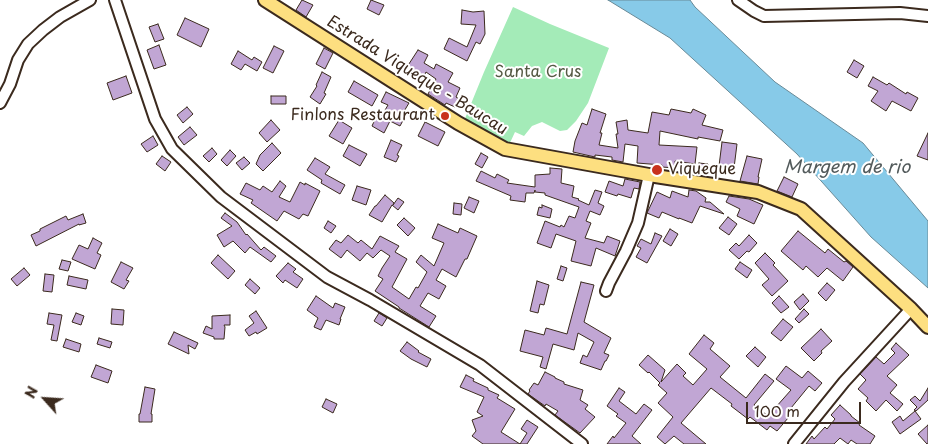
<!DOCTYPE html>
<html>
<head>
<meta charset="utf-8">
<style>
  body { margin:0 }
  #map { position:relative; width:928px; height:444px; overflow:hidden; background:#fff; font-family:"Playpen Sans",sans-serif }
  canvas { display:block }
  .north { position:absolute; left:20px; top:374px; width:50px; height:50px; -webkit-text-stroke:4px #fff; paint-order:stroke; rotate:296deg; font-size:14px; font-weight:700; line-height:20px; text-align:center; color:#3b2a1e }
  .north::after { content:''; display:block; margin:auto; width:18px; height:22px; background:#3b2a1e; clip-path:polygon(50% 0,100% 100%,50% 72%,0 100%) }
  .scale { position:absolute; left:746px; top:402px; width:115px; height:22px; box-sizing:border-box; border:2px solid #3b2a1e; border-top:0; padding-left:6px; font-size:15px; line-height:18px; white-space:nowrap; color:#3b2a1e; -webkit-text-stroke:4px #fff; paint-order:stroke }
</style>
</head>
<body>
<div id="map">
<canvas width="928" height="444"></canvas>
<div class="north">N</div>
<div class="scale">100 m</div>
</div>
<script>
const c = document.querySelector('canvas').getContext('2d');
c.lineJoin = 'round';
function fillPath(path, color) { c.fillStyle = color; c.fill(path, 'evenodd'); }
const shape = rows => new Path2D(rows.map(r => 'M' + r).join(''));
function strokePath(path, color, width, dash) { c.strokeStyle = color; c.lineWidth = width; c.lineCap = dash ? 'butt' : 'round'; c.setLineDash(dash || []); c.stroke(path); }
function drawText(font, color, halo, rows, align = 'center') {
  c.font = font + ' "Playpen Sans",sans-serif'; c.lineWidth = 4; c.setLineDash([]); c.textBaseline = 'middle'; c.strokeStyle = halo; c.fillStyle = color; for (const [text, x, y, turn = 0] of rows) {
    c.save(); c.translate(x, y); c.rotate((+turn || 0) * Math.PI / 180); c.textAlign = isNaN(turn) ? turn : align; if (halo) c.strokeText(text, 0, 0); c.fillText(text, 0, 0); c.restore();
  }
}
const green = shape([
  [513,7,550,24,609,48,588,103,576,121,567,130,560,131,542,122,532,126,524,136,515,132,509,145,464,121,484,72]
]);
const water = shape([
  [608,0,690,0,695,7,775,82,863,143,928,221,928,288,871,237,797,154,670,38,608,0]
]);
const building = shape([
  [302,0,313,5,306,17,296,10,302,0],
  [371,0,384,5,379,15,367,9,371,0],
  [462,10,473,12,484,11,485,34,480,44,476,42,467,61,444,49,449,38,467,47,476,25,461,24,462,10],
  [185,18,209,29,201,47,177,35,185,18],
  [158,24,164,39,155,42,149,27,158,24],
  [159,45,166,65,154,69,147,50,159,45],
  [274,46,284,51,273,73,263,68,274,46],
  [324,48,333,53,325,69,316,64,324,48],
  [418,50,428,55,424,63,434,69,436,64,453,73,448,82,460,88,456,97,459,99,455,107,446,103,445,105,428,94,436,79,426,72,422,80,405,70,418,50],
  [238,51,252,60,254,57,262,62,257,71,245,64,241,70,231,64,238,51],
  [854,60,864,66,857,78,847,72,854,60],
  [322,72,331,77,324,93,326,94,320,104,310,97,317,86,316,85,322,72],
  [126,76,132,93,113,100,107,83,126,76],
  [873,77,887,85,889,83,906,94,907,92,918,98,911,111,892,101,886,111,871,101,878,91,868,86,873,77],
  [354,81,378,95,372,106,348,92,354,81],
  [386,92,409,103,403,113,406,115,400,126,390,121,384,133,372,126,377,115,381,117,388,105,381,102,386,92],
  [271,96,286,96,286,104,271,104,271,96],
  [187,107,193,114,183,123,177,115,187,107],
  [592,109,606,114,600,133,602,133,599,145,618,148,616,134,618,134,616,122,627,120,628,130,648,133,652,112,669,115,671,109,691,113,693,109,706,115,702,125,723,130,720,141,698,137,698,139,660,131,659,145,697,147,695,164,675,161,675,168,662,167,662,165,637,163,638,146,625,144,623,162,612,160,612,157,595,155,595,157,573,152,575,141,582,123,587,125,592,109],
  [271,120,280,130,267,142,259,133,271,120],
  [339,120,352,128,343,144,329,136,339,120],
  [425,122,445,132,438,146,418,136,425,122],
  [190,127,197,135,184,145,178,137,190,127],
  [928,133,928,160,917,156,928,133],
  [153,136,158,145,147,152,141,144,153,136],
  [391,140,402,145,397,155,399,156,396,162,384,157,391,140],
  [722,142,737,144,734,168,719,166,722,142],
  [272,143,281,153,263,171,256,164,260,155,272,143],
  [349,145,367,154,360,166,343,156,349,145],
  [212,148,217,154,209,162,203,156,212,148],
  [230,150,236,156,227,166,221,160,230,150],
  [481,153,488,157,482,168,475,164,481,153],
  [162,156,171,162,165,171,156,164,162,156],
  [747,156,762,159,758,177,759,177,758,184,740,181,747,156],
  [244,157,250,163,242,170,236,163,244,157],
  [315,158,330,167,325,174,345,185,340,194,321,183,322,180,307,170,315,158],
  [699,163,708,164,707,174,698,172,699,163],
  [550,168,562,169,561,183,574,186,572,197,579,199,578,200,589,205,595,190,602,192,598,203,604,206,600,215,590,211,586,221,591,223,585,238,604,243,607,236,620,241,615,256,596,248,591,266,571,261,576,241,556,234,551,248,537,243,545,221,560,227,561,225,564,227,569,216,575,218,579,207,545,195,545,193,535,192,535,190,534,193,526,193,525,202,510,200,511,196,476,181,481,171,495,178,497,174,509,180,507,183,535,187,535,175,550,174,550,168],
  [784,177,798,184,792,197,777,191,784,177],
  [625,179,640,182,639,189,634,188,631,198,618,194,617,196,605,192,609,181,623,186,625,179],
  [280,181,286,186,279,197,290,202,300,182,305,185,305,183,320,191,308,216,303,214,299,219,284,211,277,221,251,203,253,200,240,194,246,183,260,190,263,186,272,192,280,181],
  [357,186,371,190,366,205,352,200,357,186],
  [689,190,696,191,706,198,705,202,710,202,724,214,700,206,692,223,679,218,679,219,662,212,659,218,647,213,657,192,670,198,672,191,688,197,689,190],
  [385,195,394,203,393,205,398,198,404,202,398,210,392,205,382,222,369,215,375,206,376,206,385,195],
  [729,196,749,199,763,205,754,224,737,216,740,209,726,202,729,196],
  [469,197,479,201,474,213,464,208,469,197],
  [454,203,462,204,461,215,453,214,454,203],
  [542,205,552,209,550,218,537,215,539,207,542,208,542,205],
  [225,213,237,222,246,235,247,234,261,250,264,247,276,256,271,262,250,247,245,253,233,241,224,247,217,235,232,226,221,218,225,213],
  [83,214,86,223,79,225,79,224,36,246,31,235,40,231,40,229,66,216,68,220,83,214],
  [728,217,737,224,729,235,719,228,728,217],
  [404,218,415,228,408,236,397,225,404,218],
  [328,221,336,226,331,233,324,228,328,221],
  [438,224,458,233,460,228,477,236,467,259,465,259,456,277,442,269,436,280,446,286,439,299,428,293,420,306,436,316,429,327,399,308,399,307,375,291,383,279,378,276,382,268,390,256,381,250,373,258,367,253,360,261,347,250,341,258,329,249,336,240,341,243,348,235,358,243,361,240,372,249,380,236,399,246,395,252,407,259,392,287,409,299,416,287,418,288,427,272,416,262,421,255,434,266,444,243,432,238,438,224],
  [670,229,678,234,671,246,663,241,670,229],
  [798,231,825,253,828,249,844,262,846,261,853,267,843,281,827,268,818,277,806,266,803,270,781,251,798,231],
  [655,233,662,236,647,263,636,257,641,248,637,246,641,239,651,244,655,233],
  [749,235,757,243,749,252,747,251,739,259,729,250,736,243,739,246,749,235],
  [93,238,102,243,97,253,101,255,95,269,72,259,79,245,88,249,93,238],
  [765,253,775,263,773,265,788,281,772,296,762,285,769,279,755,263,765,253],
  [218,255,235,271,228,279,211,263,218,255],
  [62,260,71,262,68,271,59,269,62,260],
  [121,262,133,268,126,280,129,281,124,289,111,282,121,262],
  [740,262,752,270,747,278,735,269,740,262],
  [288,263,296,269,293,272,303,279,297,288,285,280,283,283,276,276,288,263],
  [561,266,567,268,563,281,557,279,561,266],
  [24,268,30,275,17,286,11,279,24,268],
  [45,274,54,275,52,292,43,291,45,274],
  [69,276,88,280,86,289,67,285,69,276],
  [250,279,260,288,255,294,245,285,250,279],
  [537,281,549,285,544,305,540,304,538,313,530,311,537,281],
  [581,282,594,285,584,322,611,338,604,353,609,355,606,361,605,361,601,370,580,363,583,355,587,357,594,342,578,333,574,350,553,344,546,369,540,367,543,357,520,351,525,330,544,335,546,328,567,334,581,282],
  [827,283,835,290,826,301,818,293,827,283],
  [803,294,809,301,800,310,794,302,803,294],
  [316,296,333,308,335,303,345,307,340,319,341,319,339,325,326,320,321,330,314,327,318,318,307,310,316,296],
  [779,296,789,307,781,313,772,303,779,296],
  [112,309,124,310,123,325,111,324,112,309],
  [804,309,809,314,799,323,795,319,804,309],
  [256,311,267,328,257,334,256,332,249,336,245,330,254,323,249,316,256,311],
  [49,313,62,315,57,341,51,340,54,325,47,324,49,313],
  [76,313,84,316,81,325,72,322,76,313],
  [379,313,387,318,382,326,374,321,379,313],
  [230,315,230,325,224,325,225,327,224,339,214,339,214,337,203,333,206,326,212,329,212,316,230,315],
  [783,319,793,327,781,341,771,333,783,319],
  [821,329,832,341,821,351,822,353,814,361,801,348,821,329],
  [174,332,198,343,195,349,188,345,189,354,168,344,174,332],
  [704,335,714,343,710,349,730,366,720,377,746,398,765,374,774,381,754,405,768,416,791,390,776,379,786,366,802,378,808,371,822,383,815,391,809,386,791,408,794,411,777,431,770,426,767,430,750,417,748,419,731,406,732,404,711,388,681,423,706,444,684,444,674,436,665,444,657,437,673,417,658,403,667,393,658,385,660,383,649,372,648,373,639,365,648,355,665,370,661,382,677,364,686,373,683,376,693,385,707,369,689,354,704,335],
  [99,338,112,342,110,348,97,344,99,338],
  [66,339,81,344,79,352,63,347,66,339],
  [407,342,419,351,418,352,431,359,427,367,411,359,400,351,407,342],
  [896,343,909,355,887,376,897,385,890,393,903,404,897,411,886,400,876,411,866,401,868,398,858,389,866,380,860,374,876,357,884,364,895,353,891,349,896,343],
  [755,347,766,357,758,367,746,356,755,347],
  [96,365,112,371,108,383,91,377,96,365],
  [545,372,555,377,555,378,564,382,564,384,583,390,580,400,588,405,585,409,595,417,580,433,555,415,558,411,546,404,545,406,528,394,530,391,529,390,534,383,538,385,545,372],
  [466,375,474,379,473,381,488,388,488,390,499,395,497,398,515,409,501,432,520,444,527,433,521,429,527,420,538,427,527,444,483,444,472,436,476,431,472,420,483,416,477,412,484,397,460,387,466,375],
  [145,387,155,389,151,414,152,414,152,422,139,422,139,414,140,414,145,387],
  [619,388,625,392,619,401,636,414,644,404,652,410,632,436,641,444,607,444,613,436,614,438,626,423,616,416,618,414,607,406,619,388],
  [928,388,928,400,916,411,914,410,917,407,910,400,915,396,920,401,928,388],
  [326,399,337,404,333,413,322,407,326,399],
  [840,405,851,415,851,416,860,423,859,425,875,436,870,444,857,444,851,440,848,444,840,438,834,444,806,444,812,436,814,439,825,427,827,429,835,419,831,415,840,405],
  [915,411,921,419,900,434,892,422,900,416,903,421,915,411],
  [928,425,928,444,927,444,918,434,928,425]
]);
const minor = shape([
  [115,0,155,119,172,149,221,197,327,277,370,300,480,365,582,444],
  [738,0,754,11,764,16,900,13,928,16],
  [0,103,10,84,18,60,28,44,43,30,60,17,90,0],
  [606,291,609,283,626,251,638,223,649,175],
  [794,444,844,382,911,309]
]);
const major = shape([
  [265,0,458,123,505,149,649,175,758,192,801,209,911,309,928,327]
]);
const markers = [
  [445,116,5,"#c8321e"],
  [657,170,6,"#c8321e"]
];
const parkNames = [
  ["Santa Crus",538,73]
];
const streetNames = [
  ["Estrada Viqueque - Baucau",417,76,32]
];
const poiNames = [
  ["Finlons Restaurant",435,116],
  ["Viqueque",668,170,"left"]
];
const waterNames = [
  ["Margem de rio",847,168]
];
fillPath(green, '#a4ebb8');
fillPath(water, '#87cae8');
strokePath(water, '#698a97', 1);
fillPath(building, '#c1a6d4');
strokePath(building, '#3b2a1e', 1);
strokePath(minor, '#3b2a1e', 14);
strokePath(major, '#3b2a1e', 16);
strokePath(minor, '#fff', 10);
strokePath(major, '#fddf80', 12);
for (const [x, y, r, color] of markers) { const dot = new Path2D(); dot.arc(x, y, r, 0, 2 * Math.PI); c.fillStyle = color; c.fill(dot); strokePath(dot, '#fff', 2); }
drawText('16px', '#555a44', '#fff', parkNames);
drawText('16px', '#3b2a1e', '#fff', streetNames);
drawText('16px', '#3b2a1e', '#fff', poiNames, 'right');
drawText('italic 18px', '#525a5b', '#fff', waterNames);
</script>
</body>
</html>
